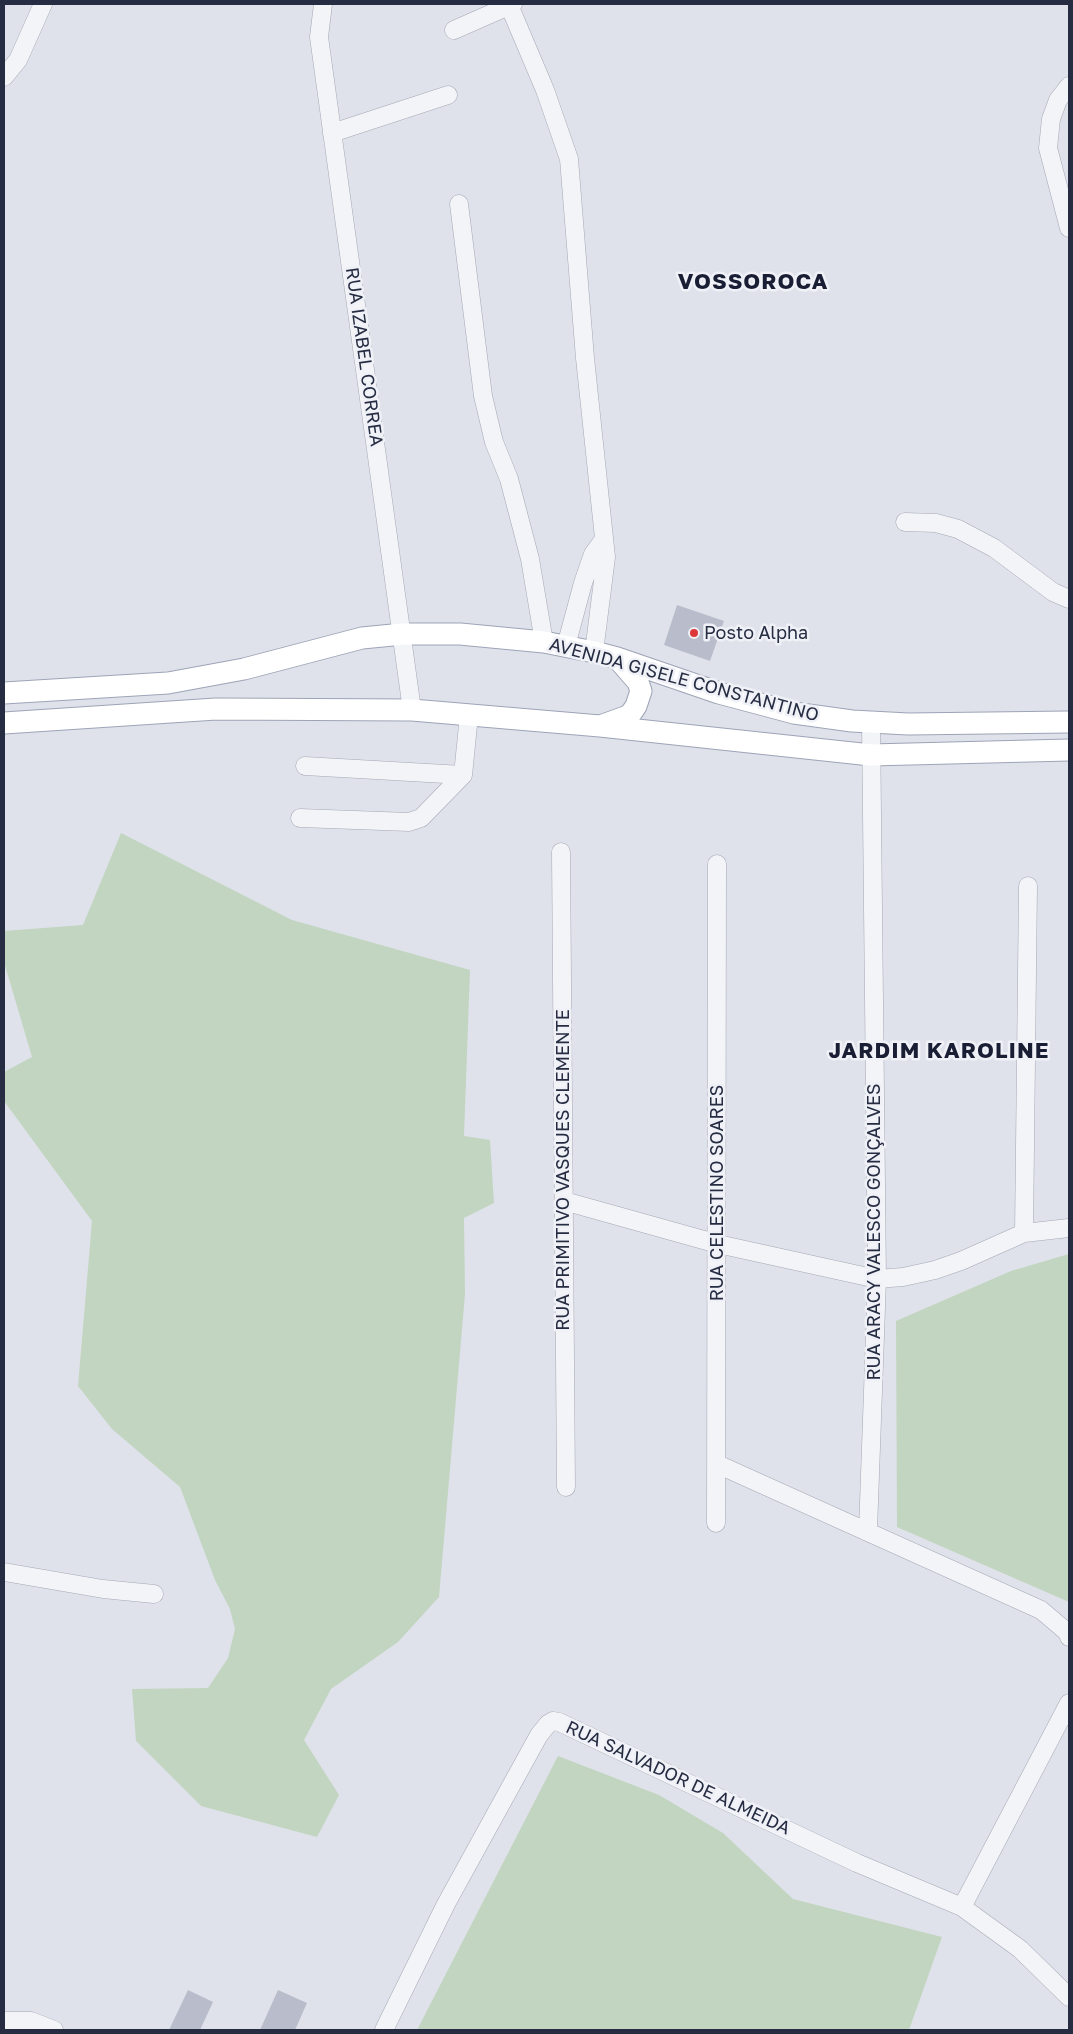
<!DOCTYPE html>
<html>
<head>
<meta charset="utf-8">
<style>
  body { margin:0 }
  #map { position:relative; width:1073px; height:2034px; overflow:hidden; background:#dfe2ea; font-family:"Golos Text",sans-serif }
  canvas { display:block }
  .frame { position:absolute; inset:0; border:5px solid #262d43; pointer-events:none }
</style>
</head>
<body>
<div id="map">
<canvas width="1073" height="2034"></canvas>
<div class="frame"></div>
</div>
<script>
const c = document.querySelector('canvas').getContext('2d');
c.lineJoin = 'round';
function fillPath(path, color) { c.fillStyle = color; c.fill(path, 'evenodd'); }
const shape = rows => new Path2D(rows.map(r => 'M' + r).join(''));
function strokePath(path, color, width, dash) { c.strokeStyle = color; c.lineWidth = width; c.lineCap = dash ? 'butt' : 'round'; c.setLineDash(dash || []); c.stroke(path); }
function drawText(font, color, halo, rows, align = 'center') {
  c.font = font + ' "Golos Text",sans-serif'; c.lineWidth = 5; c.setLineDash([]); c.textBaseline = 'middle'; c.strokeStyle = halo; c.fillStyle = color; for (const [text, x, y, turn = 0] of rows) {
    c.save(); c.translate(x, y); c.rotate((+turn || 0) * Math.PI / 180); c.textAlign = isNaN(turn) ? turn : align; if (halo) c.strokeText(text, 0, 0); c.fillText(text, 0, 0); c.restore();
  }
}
const green = shape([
  [121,833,292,920,470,970,464,1136,490,1140,494,1203,464,1218,465,1294,439,1597,398,1642,331,1689,304,1740,339,1795,317,1837,201,1806,136,1741,132,1689,208,1688,228,1658,235,1629,230,1609,215,1580,180,1487,112,1429,78,1386,92,1221,4,1101,4,1072,32,1057,4,962,4,931,83,925],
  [1069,1254,1069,1602,897,1527,896,1321,1011,1271],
  [558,1756,659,1795,723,1833,793,1899,942,1937,909,2030,417,2030]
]);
const building = shape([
  [677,605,724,621,710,661,664,645],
  [188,1990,213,2002,200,2030,169,2030],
  [278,1990,307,2003,295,2030,260,2030]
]);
const minor = shape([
  [323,4,319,37,412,710],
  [509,5,545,90,569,159,585,358,606,557,594,652],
  [454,30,513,4],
  [4,77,18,60,43,4],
  [1069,86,1058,100,1051,119,1048,148,1069,228],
  [332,133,448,95],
  [459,204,483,396,494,442,509,479,530,559,544,642],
  [905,522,936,523,958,529,994,548,1053,592,1069,599],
  [566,646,583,583,593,554,604,539],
  [305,766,463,775],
  [300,818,409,822,421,818,463,775,469,715],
  [561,852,566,1487],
  [564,1201,718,1244,877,1279,903,1277,935,1270,961,1261,1024,1233,1069,1228],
  [1024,1233,1028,886],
  [717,1464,1041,1610,1067,1632,1069,1637],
  [716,1523,717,864],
  [868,1531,877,1279,871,722],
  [4,1572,103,1589,154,1594],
  [962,1907,1069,1703],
  [4,2021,31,2021,54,2030],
  [384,2030,446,1904,539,1735,548,1724,553,1721,559,1722,857,1863,962,1907,1020,1949,1069,1997]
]);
const major = shape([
  [4,693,168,683,244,669,362,638,403,634,460,634,544,642,594,652,617,658,719,693,794,713,852,721,908,724,1069,722],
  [4,723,216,709,412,710,600,726,871,755,1069,750],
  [603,725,628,716,632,712,636,706,641,691,638,682,617,658]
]);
const markers = [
  [694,633,5,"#dc3739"]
];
const streetNames = [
  ["RUA IZABEL CORREA",364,357,82],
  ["AVENIDA GISELE CONSTANTINO",684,680,15],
  ["RUA PRIMITIVO VASQUES CLEMENTE",563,1170,-90],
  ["RUA CELESTINO SOARES",717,1193,-90],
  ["RUA ARACY VALESCO GONÇALVES",874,1232,-90],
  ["RUA SALVADOR DE ALMEIDA",678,1778,25]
];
const poiNames = [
  ["Posto Alpha",704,633]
];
const districtNames = [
  ["VOSSOROCA",753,282],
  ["JARDIM KAROLINE",939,1051]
];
fillPath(green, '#c2d5c0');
fillPath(building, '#b9bdcb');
strokePath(minor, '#a4a8b5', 19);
strokePath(major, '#9da4b7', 23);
strokePath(minor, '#f3f4f8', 18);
strokePath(major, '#fff', 21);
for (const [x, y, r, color] of markers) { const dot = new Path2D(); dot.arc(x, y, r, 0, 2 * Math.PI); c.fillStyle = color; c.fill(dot); strokePath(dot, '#eff1f7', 2); }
drawText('18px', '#262d43', '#eff1f7', streetNames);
drawText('18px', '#262d43', '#eff1f7', poiNames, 'left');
c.letterSpacing = '1px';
drawText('bold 22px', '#191e34', '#eff1f7', districtNames);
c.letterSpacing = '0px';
</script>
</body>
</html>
